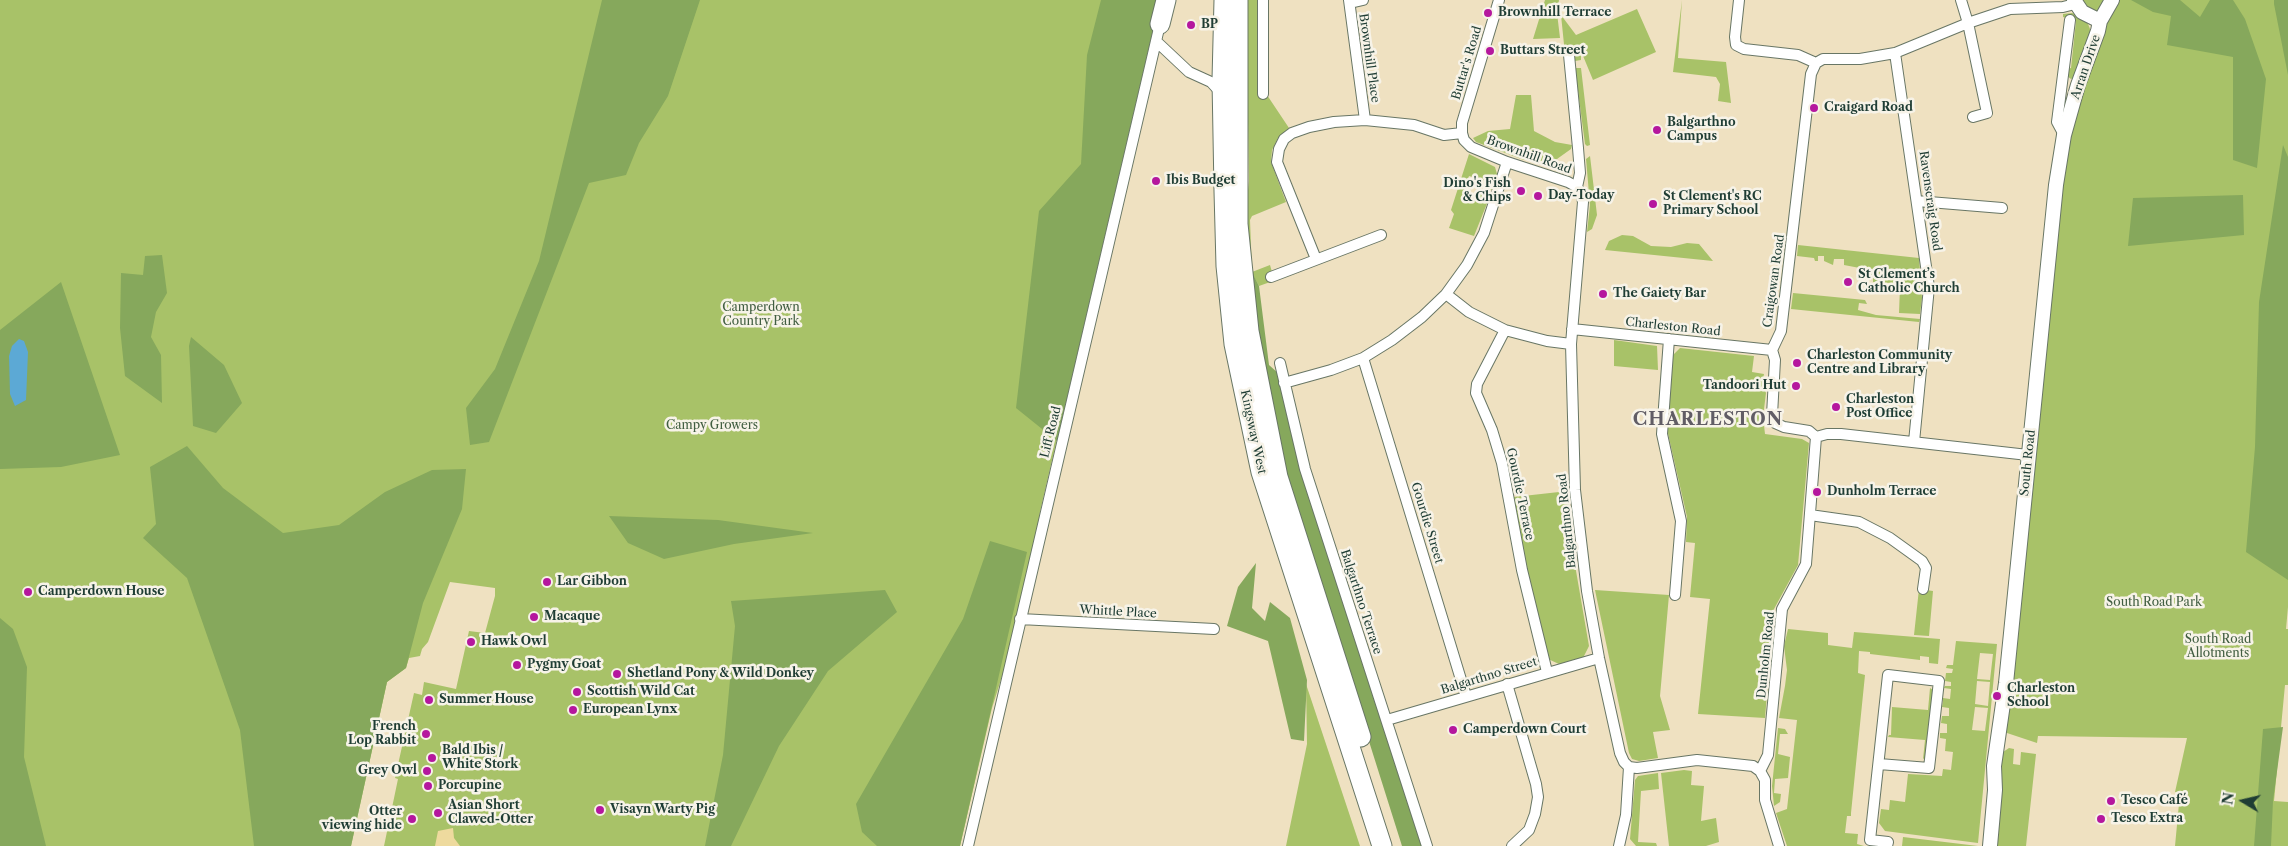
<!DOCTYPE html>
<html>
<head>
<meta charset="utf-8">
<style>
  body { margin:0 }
  #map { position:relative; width:2288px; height:846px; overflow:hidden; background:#efe1c1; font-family:"Libre Caslon Text",serif }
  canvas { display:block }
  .north { position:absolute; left:2218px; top:776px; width:50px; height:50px; -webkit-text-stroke:4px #f7f3e8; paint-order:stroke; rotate:279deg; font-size:14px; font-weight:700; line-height:20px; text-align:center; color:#1f3d34 }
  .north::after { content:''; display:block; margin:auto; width:18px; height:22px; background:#1f3d34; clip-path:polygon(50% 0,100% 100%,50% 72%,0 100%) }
</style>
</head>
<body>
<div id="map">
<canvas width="2288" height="846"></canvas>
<div class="north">N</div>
</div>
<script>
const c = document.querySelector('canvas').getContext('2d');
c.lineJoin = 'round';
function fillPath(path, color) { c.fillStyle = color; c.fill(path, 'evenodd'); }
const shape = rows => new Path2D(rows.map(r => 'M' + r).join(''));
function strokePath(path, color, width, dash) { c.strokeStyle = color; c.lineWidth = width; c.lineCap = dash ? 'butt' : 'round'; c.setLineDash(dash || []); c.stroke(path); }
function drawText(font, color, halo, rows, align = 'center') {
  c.font = font + ' "Libre Caslon Text",serif'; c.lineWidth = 5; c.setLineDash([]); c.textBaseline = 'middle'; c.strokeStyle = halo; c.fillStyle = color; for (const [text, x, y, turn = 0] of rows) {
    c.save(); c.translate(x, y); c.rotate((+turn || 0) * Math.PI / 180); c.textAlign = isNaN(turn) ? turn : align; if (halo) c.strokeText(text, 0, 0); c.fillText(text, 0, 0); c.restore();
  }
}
const green = shape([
  [0,0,1159,0,1040,512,1037,541,1020,619,992,708,960,846,384,846,398,779,395,778,414,693,422,695,424,682,456,689,469,631,485,633,495,596,495,588,450,582,428,642,422,649,420,656,409,658,406,668,387,682,351,846,0,846],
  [1246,0,1259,0,1260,96,1267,95,1289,128,1278,138,1272,150,1271,162,1286,202,1252,216,1250,220,1252,272,1270,265,1272,272,1270,274,1273,281,1259,286,1252,273,1248,273,1245,217,1249,181],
  [1545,0,1559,0,1557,13,1560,38,1533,39],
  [1682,0,1678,58,1726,62,1731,103,1718,101,1720,84,1716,77,1673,72],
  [2074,0,2288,0,2288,607,2286,629,2288,629,2288,685,2285,685,2274,801,2288,802,2288,846,2175,846,2180,793,2175,792,2187,738,2038,736,2037,743,2007,733,2003,727,2064,162,2084,80,2107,25,2082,12],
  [1637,9,1656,52,1593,80,1581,51,1581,60,1575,61,1565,54,1561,15,1576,35],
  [2072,13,2080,16,2088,24,2092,34,2076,77,2071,79,2067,76,2067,69,2071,68,2076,21,2063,17,2063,14],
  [1575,68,1581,68,1590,145,1587,146,1585,144],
  [1516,95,1531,95,1534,131,1555,142,1572,145,1571,149,1550,164,1528,157,1524,160,1476,142,1473,138,1488,131,1510,129],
  [1469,154,1495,167,1497,174,1492,190,1484,187,1486,181,1469,176,1463,196,1476,199,1479,193,1490,196,1474,236,1449,228,1454,214,1451,210],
  [1590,156,1597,215,1592,229,1587,232,1590,205,1586,159],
  [1622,235,1633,236,1651,246,1671,247,1687,243,1699,244,1713,261,1605,250,1609,241],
  [1798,245,1919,258,1922,298,1920,314,1899,313,1900,287,1893,286,1893,283,1873,282,1873,277,1864,276,1865,269,1844,265,1844,259,1834,259,1833,265,1824,261,1824,256,1818,256,1818,261,1815,261,1814,258,1797,256],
  [1793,293,1865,300,1867,304,1859,303,1858,310,1876,315,1920,319,1919,322,1791,309],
  [1614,340,1657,346,1658,370,1614,366],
  [1680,348,1754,356,1752,372,1764,374,1762,383,1766,393,1763,417,1765,434,1802,439,1809,443,1798,565,1774,609,1765,718,1698,714,1710,599,1690,597,1695,543,1686,542,1687,517,1667,429,1673,355],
  [1568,491,1569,508,1566,509,1567,516,1570,516,1575,565,1589,646,1583,658,1559,664,1548,659,1526,569,1514,497],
  [1919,589,1933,591,1929,636,1914,635],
  [1595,590,1669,595,1660,696,1670,730,1653,732,1658,758,1639,761,1632,759,1629,753],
  [1788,629,1828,633,1828,645,1852,648,1854,632,1940,639,1938,664,1929,663,1929,657,1920,656,1920,660,1870,654,1870,652,1859,651,1858,673,1865,675,1851,813,1851,816,1847,816,1845,833,1858,834,1857,844,1864,846,1787,846,1776,813,1787,809,1797,720,1779,718,1785,686,1787,670,1784,646],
  [1956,641,1997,644,1978,843,1885,831,1879,823,1881,809,1889,810,1890,800,1905,802,1908,774,1942,776,1943,769,1951,770,1953,752,1945,751,1946,739,1940,738,1940,733,1947,733,1947,724,1941,723,1942,716,1949,716,1949,708,1942,707,1943,702,1943,698,1950,699,1951,689,1944,688,1945,686,1951,686,1951,682,1945,681,1946,673,1952,673,1953,669,1946,668,1947,665,1953,665],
  [1980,653,1993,654,1990,680,1977,679],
  [1977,681,1990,682,1988,706,1975,704],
  [1975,707,1988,708,1985,731,1972,730],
  [1306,684,1360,846,1286,846,1307,744],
  [1930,688,1933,690,1926,757,1923,759,1925,740,1888,737,1889,735,1891,735,1892,707,1928,710],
  [1778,728,1785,729,1788,734,1780,734,1778,754,1790,757,1788,778,1775,779,1774,793,1781,794,1780,802,1774,806,1772,786],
  [2009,748,2014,749,2013,764,2020,765,2021,752,2036,754,2026,846,1996,846,2000,759,2003,752],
  [1684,770,1692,771,1691,785,1704,786,1701,821,1716,818,1719,842,1706,846,1669,846,1661,773],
  [1658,773,1659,789,1641,791,1638,842,1656,843,1657,846,1636,846,1630,839,1635,780,1638,776],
  [1903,837,1978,846,1902,846]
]);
const forest = shape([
  [602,0,700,0,668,96,639,143,626,175,589,183,489,442,470,445,466,408,495,369,539,261],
  [1101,0,1160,0,1057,441,1016,408,1039,211,1081,164,1087,55],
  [2131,0,2180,0,2200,17,2210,0,2233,0,2245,19,2266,79,2257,168,2233,160,2233,57,2167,45,2171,16,2153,12],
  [2274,0,2288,0,2288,75,2274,4],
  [2283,145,2288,157,2288,580,2246,552,2255,447,2259,302],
  [2243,195,2244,235,2128,246,2133,198],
  [162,255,167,293,156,312,151,337,161,355,162,403,125,376,120,328,121,273,143,275,145,256],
  [1252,272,1259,286,1269,365,1278,373,1302,470,1423,846,1402,846,1285,475,1255,330],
  [61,282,120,455,61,467,0,469,0,330],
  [191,337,224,365,242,403,216,433,193,426,189,346],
  [187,446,223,488,283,533,339,525,385,492,432,470,466,469,462,509,423,603,406,668,387,682,351,846,254,846,240,730,187,578,143,538,156,524,150,467],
  [609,516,718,520,813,533,734,544,664,559,628,543],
  [990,541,1027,552,960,846,877,846,862,832,856,804,963,619],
  [1256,563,1252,608,1265,621,1270,602,1290,618,1307,680,1304,741,1291,739,1268,641,1227,626,1238,587],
  [885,590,897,612,828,671,779,746,731,846,705,846,723,755,735,626,731,601],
  [0,618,13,629,27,667,24,757,46,846,0,846],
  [2283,727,2273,801,2271,846,2254,846,2263,729]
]);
const sand = shape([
  [453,828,454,838,460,846,435,846,438,831]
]);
const water = shape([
  [19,339,24,341,28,352,26,400,15,406,10,394,9,356,12,346]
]);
const street = shape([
  [1349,0,1365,120],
  [1499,0,1462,123,1462,133,1464,140,1471,147,1507,162,1568,182,1577,187,1581,193,1583,202,1571,344,1575,490,1587,591,1599,658,1620,753,1624,762,1629,767],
  [1739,0,1735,37,1736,45,1744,49,1798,55,1816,63],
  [1961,0,1968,23,1987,113,1973,117],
  [1350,3,1363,0],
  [1156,41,1189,72,1211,82,1222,94],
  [1895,53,1929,287,1914,442],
  [1569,55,1578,148,1580,173,1577,187],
  [1816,63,1823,59,1860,59,1895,53,1968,23,2010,9,2063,7,2075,4],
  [1263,94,1263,0],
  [2064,135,2057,122,2070,20],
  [1917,201,2002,208],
  [1316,259,1277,162,1279,149,1284,139,1292,133,1309,127,1334,122,1365,120,1414,125,1444,135,1462,133],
  [1271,277,1381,235],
  [1446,294,1469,312,1505,330,1547,341,1571,344],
  [1572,329,1772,350],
  [1505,330,1477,384,1476,393,1492,430,1502,463,1522,570,1547,672],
  [1669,339,1662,434,1681,521,1675,595],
  [1363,358,1466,696],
  [1280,363,1305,469,1427,846],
  [1284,383,1331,370,1363,358,1392,340,1422,317,1446,294,1467,265,1484,233,1507,162],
  [1816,437,1809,431,1784,427,1775,423,1772,415,1775,360,1772,350,1781,331,1811,74,1816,63],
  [1816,437,1827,434,1841,434,2028,455],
  [1810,515,1859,522,1890,538,1922,561,1926,568,1923,589],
  [1020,619,1214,629],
  [1507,684,1536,784,1538,797,1535,814,1529,830,1512,846],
  [1387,720,1599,658],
  [1879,764,1929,768,1939,681,1888,675,1870,840,1888,842,1887,846],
  [1629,767,1637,768,1697,760,1753,766,1760,771,1765,780,1765,800,1779,846],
  [1760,771,1768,755,1782,609,1806,564,1816,437],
  [968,846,1160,24],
  [1619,846,1626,815,1629,767]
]);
const secondary = shape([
  [2074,0,2082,12,2100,21],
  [1990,846,1995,790,1994,766,2006,683,2056,185,2064,135,2078,85,2098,31,2100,21,2112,0]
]);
const highway = shape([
  [1224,0,1222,80,1224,191,1226,266,1234,344,1261,472,1382,846],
  [1238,0,1238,224,1249,331,1278,477,1361,737],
  [1160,24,1166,0]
]);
const markers = [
  [1488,13,5,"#b5179e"],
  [1191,25,5,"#b5179e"],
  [1490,51,5,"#b5179e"],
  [1814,108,5,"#b5179e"],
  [1657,130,5,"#b5179e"],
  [1156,181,5,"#b5179e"],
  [1521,191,5,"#b5179e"],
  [1538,196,5,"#b5179e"],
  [1653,204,5,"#b5179e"],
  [1848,282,5,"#b5179e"],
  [1603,294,5,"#b5179e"],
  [1797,363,5,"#b5179e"],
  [1796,386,5,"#b5179e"],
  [1836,407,5,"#b5179e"],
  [1817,492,5,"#b5179e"],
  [547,582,5,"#b5179e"],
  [28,592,5,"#b5179e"],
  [534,617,5,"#b5179e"],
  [471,642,5,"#b5179e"],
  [517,665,5,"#b5179e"],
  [617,674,5,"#b5179e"],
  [577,692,5,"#b5179e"],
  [1997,696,5,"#b5179e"],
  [429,700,5,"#b5179e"],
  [573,710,5,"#b5179e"],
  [1453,730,5,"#b5179e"],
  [426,734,5,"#b5179e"],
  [432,758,5,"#b5179e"],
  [427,771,5,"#b5179e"],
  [428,786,5,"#b5179e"],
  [2111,801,5,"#b5179e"],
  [600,810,5,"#b5179e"],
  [438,813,5,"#b5179e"],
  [412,819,5,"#b5179e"],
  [2101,819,5,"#b5179e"]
];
const poiNames = [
  ["Brownhill Terrace",1498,13],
  ["BP",1201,25],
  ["Buttars Street",1500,51],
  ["Craigard Road",1824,108],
  ["Balgarthno",1667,123],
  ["Campus",1667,137],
  ["Ibis Budget",1166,181],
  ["Dino's Fish",1511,184,"right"],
  ["& Chips",1511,198,"right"],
  ["Day-Today",1548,196],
  ["St Clement's RC",1663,197],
  ["Primary School",1663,211],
  ["St Clement’s",1858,275],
  ["Catholic Church",1858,289],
  ["The Gaiety Bar",1613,294],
  ["Charleston Community",1807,356],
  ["Centre and Library",1807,370],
  ["Tandoori Hut",1786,386,"right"],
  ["Charleston",1846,400],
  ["Post Office",1846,414],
  ["Dunholm Terrace",1827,492],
  ["Lar Gibbon",557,582],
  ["Camperdown House",38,592],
  ["Macaque",544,617],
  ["Hawk Owl",481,642],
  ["Pygmy Goat",527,665],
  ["Shetland Pony & Wild Donkey",627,674],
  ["Charleston",2007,689],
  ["School",2007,703],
  ["Scottish Wild Cat",587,692],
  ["Summer House",439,700],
  ["European Lynx",583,710],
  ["French",416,727,"right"],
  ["Lop Rabbit",416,741,"right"],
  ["Camperdown Court",1463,730],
  ["Bald Ibis /",442,751],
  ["White Stork",442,765],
  ["Grey Owl",417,771,"right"],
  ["Porcupine",438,786],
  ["Tesco Café",2121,801],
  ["Asian Short",448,806],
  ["Clawed-Otter",448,820],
  ["Visayn Warty Pig",610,810],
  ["Otter",402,812,"right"],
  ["viewing hide",402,826,"right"],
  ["Tesco Extra",2111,819]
];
const streetNames = [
  ["Brownhill Place",1369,58,82],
  ["Buttar's Road",1467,63,-73],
  ["Arran Drive",2086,67,-71],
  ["Brownhill Road",1529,155,20],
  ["Ravenscraig Road",1930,201,82],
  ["Craigowan Road",1774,281,-82],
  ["Charleston Road",1673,327,6],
  ["Liff Road",1051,432,-76],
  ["Kingsway West",1253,432,78],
  ["South Road",2028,463,-84],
  ["Gourdie Terrace",1520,494,78],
  ["Balgarthno Road",1567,521,-96],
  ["Gourdie Street",1427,523,73],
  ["Balgarthno Terrace",1361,602,72],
  ["Whittle Place",1118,612,3],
  ["Dunholm Road",1766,655,-84],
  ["Balgarthno Street",1489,676,-17]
];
const parkNames = [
  ["Camperdown",761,308],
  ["Country Park",761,322],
  ["Campy Growers",712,426],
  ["South Road Park",2154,603],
  ["South Road",2218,640],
  ["Allotments",2218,654]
];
const districtNames = [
  ["CHARLESTON",1708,420]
];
fillPath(green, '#a8c268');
fillPath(forest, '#86a85c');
fillPath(sand, '#eeda9e');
fillPath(water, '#5ca9d5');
strokePath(street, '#687665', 12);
strokePath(secondary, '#687665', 16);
strokePath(highway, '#687665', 21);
strokePath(street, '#fff', 10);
strokePath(secondary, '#fff', 14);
strokePath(highway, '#fff', 19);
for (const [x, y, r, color] of markers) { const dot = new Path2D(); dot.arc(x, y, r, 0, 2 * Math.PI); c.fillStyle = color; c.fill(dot); strokePath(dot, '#f7f3e8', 2); }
drawText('bold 12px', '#1f3d34', '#f7f3e8', poiNames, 'left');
drawText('12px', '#1f3d34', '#f7f3e8', streetNames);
drawText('12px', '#415e41', '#f7f3e8', parkNames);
c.letterSpacing = '1px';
drawText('bold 18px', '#615d65', '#f7f3e8', districtNames);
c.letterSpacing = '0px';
</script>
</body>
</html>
